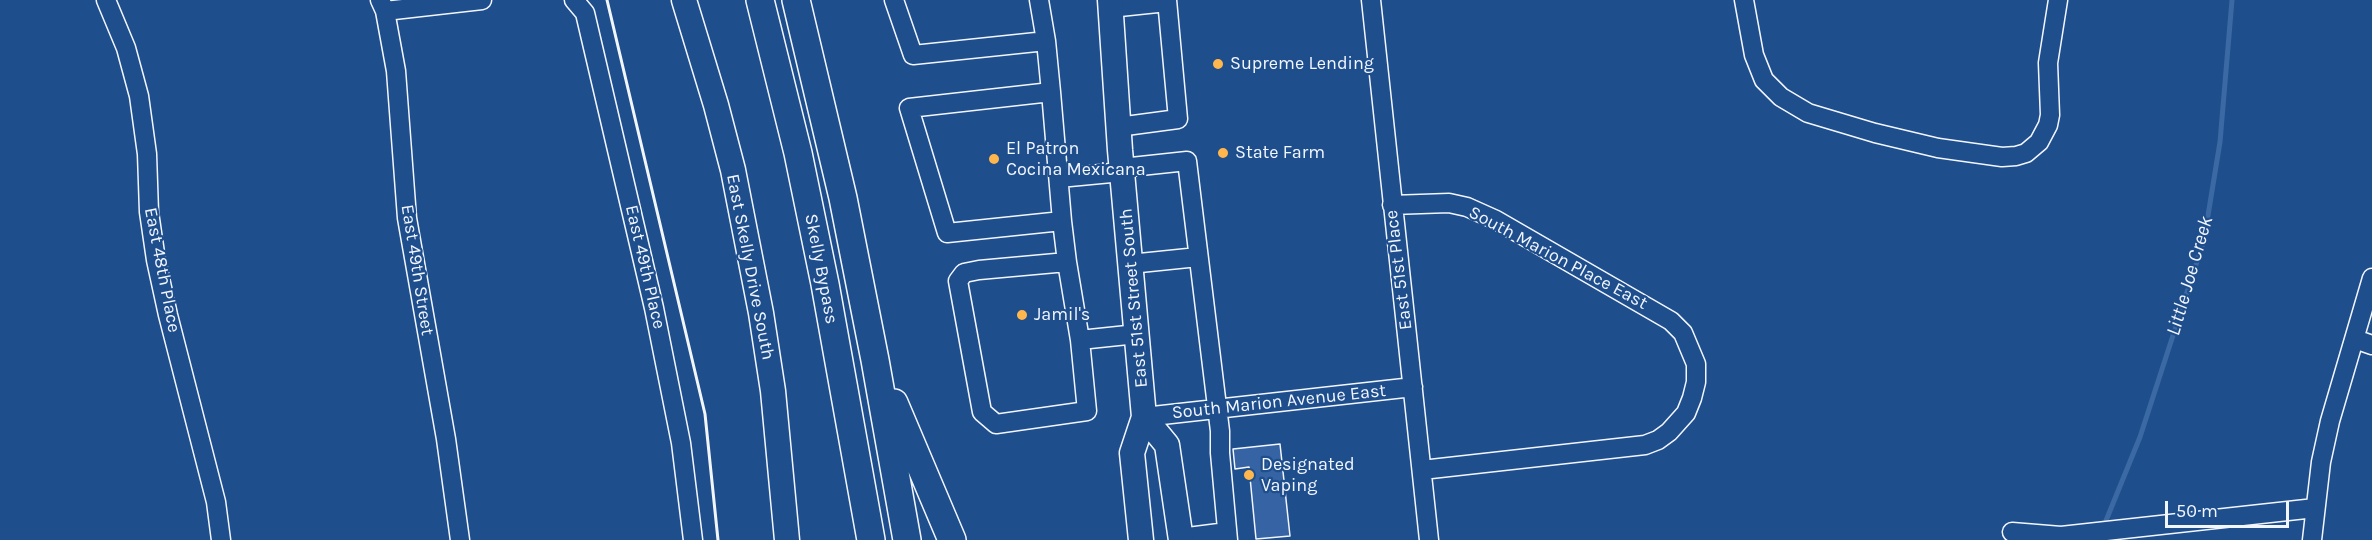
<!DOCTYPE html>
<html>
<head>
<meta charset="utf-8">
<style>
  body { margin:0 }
  #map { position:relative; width:2372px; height:540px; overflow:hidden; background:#1f4e8c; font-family:Karla,sans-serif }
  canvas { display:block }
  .scale { position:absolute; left:2165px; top:501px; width:124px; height:27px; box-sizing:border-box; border:3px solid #f2f6ff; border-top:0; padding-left:8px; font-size:18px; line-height:21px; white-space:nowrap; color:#f2f6ff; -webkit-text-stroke:4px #1f4e8c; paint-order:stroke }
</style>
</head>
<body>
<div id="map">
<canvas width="2372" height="540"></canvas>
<div class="scale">50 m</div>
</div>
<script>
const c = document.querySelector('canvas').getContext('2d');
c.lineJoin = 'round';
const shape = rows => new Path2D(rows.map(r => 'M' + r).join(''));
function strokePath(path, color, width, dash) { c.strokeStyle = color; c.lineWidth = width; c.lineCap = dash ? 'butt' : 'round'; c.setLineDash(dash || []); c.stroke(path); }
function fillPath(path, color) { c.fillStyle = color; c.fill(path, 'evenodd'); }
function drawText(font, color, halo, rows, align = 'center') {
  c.font = font + ' Karla,sans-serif'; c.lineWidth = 4.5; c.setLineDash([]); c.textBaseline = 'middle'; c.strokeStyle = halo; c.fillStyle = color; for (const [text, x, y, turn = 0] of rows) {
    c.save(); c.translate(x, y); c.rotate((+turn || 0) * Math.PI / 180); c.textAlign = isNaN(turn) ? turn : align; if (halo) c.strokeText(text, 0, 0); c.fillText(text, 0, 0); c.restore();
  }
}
const stream = shape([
  [2103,528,2140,437,2204,240,2220,142,2232,0]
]);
const building = shape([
  [1280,444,1290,536,1256,539,1249,467,1235,469,1233,449,1280,444]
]);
const minor = shape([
  [106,0,126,48,139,96,147,154,149,212,156,260,168,315,216,502,221,540],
  [380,0,385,11,396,71,407,218,446,439,460,540],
  [574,0,585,13,654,308,681,443,693,540],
  [894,0,913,55,1046,41,1039,0],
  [1371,0,1429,540],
  [1744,0,1754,55,1764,80,1781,97,1808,113,1875,133,1938,148,2002,157,2016,156,2026,153,2039,142,2048,125,2050,115,2048,63,2058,0],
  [1110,8,1167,2],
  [385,11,482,0],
  [1046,41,1051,92],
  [1051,92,1062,221,947,233,909,108,1051,92],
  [1118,127,1178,119,1167,0],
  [1122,168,1187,161,1220,431,1220,453,1228,540],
  [1059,178,1122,172],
  [1392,205,1449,203,1467,207,1496,220,1671,321,1683,333,1696,364,1696,382,1692,398,1686,413,1669,432,1658,440,1645,445,1422,470],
  [1062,221,1067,262],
  [1067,262,1080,340,1087,411,996,424,982,412,958,281,964,273,979,270,1067,262],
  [1130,264,1198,257],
  [2355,339,2372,345],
  [1080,340,1137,334],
  [1144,417,1413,387],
  [2012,532,2061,536,2315,508],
  [1180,538,1227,532],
  [2312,540,2321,462,2330,421,2372,278]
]);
const major = shape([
  [684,0,716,105,733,170,761,313,773,391,787,540],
  [1110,0,1120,150,1144,417,1132,453,1141,540],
  [1144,417,1167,445,1181,540]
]);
const highway = shape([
  [760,0,798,153,825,284,871,540],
  [796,0,843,198,875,360,907,540],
  [894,403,952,540]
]);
const wall = shape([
  [607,0,705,414,718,540]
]);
const markers = [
  [1218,64,6,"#ffb74d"],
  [1223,153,6,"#ffb74d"],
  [994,159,6,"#ffb74d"],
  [1022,315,6,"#ffb74d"],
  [1249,475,6,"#ffb74d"]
];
const poiNames = [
  ["Supreme Lending",1230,64],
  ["El Patron",1006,149],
  ["Cocina Mexicana",1006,170],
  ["State Farm",1235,153],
  ["Jamil's",1034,315],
  ["Designated",1261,465],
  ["Vaping",1261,486]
];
const streetNames = [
  ["South Marion Place East",1558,258,28],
  ["East 49th Place",645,267,77],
  ["East Skelly Drive South",750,267,79],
  ["Skelly Bypass",821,269,79],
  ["East 48th Place",162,270,79],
  ["East 49th Street",417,270,81],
  ["East 51st Place",1399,270,-97],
  ["East 51st Street South",1134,298,-95],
  ["South Marion Avenue East",1279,402,-6]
];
const waterNames = [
  ["Little Joe Creek",2190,276,-74]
];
strokePath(stream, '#3b69a3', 5);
fillPath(building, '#3563a3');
strokePath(building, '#f2f6ff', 1.5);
strokePath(minor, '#f2f6ff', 21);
strokePath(major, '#f2f6ff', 27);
strokePath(highway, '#f2f6ff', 30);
strokePath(minor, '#1f4e8c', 18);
strokePath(major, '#1f4e8c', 24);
strokePath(highway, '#1f4e8c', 27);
strokePath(wall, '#f2f6ff', 3);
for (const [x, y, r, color] of markers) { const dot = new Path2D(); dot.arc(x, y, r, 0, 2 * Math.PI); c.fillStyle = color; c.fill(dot); strokePath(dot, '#1f4e8c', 2); }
drawText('18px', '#f2f6ff', '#1f4e8c', poiNames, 'left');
drawText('18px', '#f2f6ff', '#1f4e8c', streetNames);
drawText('italic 20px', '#f2f6ff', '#1f4e8c', waterNames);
</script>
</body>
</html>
